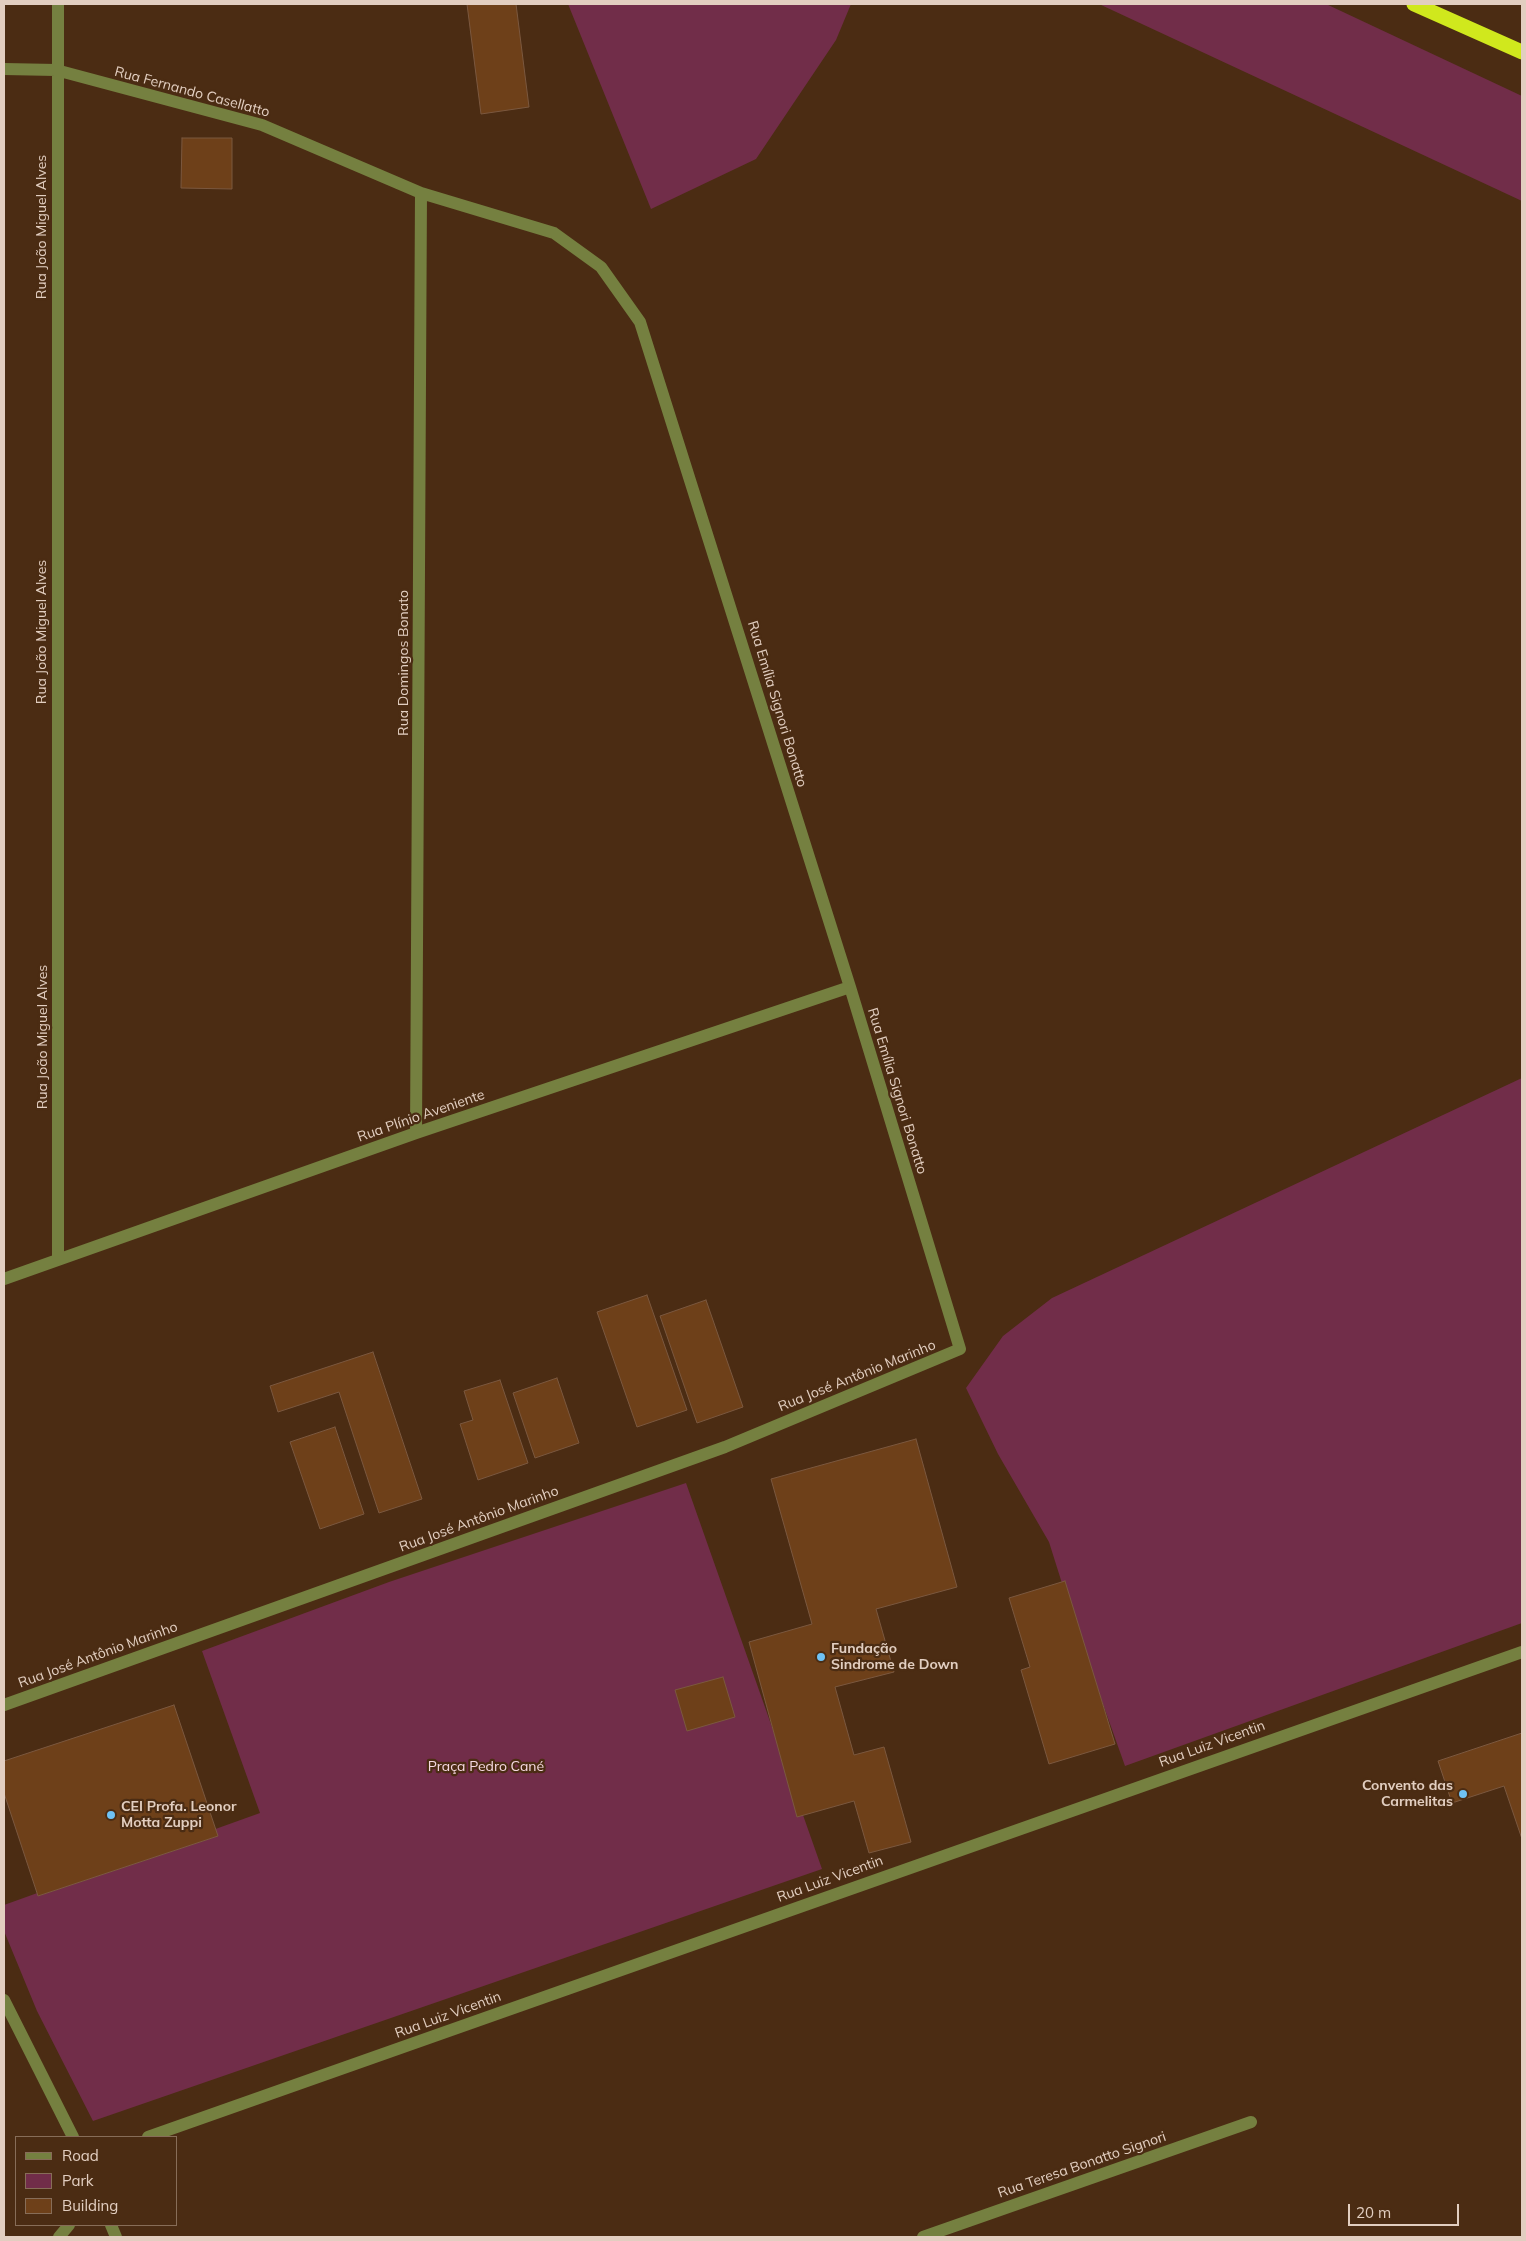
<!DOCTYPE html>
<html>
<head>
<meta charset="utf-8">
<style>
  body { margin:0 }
  #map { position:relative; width:1526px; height:2241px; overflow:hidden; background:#4b2c13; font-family:Mulish,sans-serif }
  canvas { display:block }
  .frame { position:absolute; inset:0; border:5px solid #e2cec0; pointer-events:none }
  .legend { position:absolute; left:15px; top:2136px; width:162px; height:90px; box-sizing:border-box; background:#4b2c13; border:1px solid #876d58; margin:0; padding:6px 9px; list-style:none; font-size:15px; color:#e2cec0 }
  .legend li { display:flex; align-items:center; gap:10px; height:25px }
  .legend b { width:25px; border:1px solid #876d58 }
  .scale { position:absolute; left:1348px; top:2204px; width:111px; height:22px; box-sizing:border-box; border:2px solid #e2cec0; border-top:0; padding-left:6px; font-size:15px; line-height:18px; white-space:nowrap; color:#e2cec0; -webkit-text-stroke:4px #4b2c13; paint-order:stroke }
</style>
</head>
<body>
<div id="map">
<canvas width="1526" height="2241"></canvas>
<div class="frame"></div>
<ul class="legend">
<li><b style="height:6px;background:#758040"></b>Road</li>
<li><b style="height:14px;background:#712d49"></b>Park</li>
<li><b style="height:14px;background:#6e4019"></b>Building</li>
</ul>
<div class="scale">20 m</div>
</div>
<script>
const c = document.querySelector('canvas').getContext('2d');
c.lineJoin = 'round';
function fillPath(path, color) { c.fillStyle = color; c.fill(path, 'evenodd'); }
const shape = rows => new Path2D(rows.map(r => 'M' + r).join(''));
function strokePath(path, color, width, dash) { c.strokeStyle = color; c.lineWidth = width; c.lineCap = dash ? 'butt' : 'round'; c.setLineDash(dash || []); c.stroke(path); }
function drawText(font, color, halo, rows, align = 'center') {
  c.font = font + ' Mulish,sans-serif'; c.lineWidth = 4.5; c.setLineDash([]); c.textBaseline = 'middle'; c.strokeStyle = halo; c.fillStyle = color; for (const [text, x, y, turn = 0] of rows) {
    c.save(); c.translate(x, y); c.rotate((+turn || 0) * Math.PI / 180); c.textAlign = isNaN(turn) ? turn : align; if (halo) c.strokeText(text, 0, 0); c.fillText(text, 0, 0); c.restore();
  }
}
const green = shape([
  [568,4,851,4,836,40,756,159,651,209],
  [1099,4,1326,4,1522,96,1522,201],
  [1522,1078,1522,1623,1125,1766,1077,1631,1049,1542,998,1454,966,1388,1003,1336,1052,1298],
  [686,1483,822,1869,93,2121,37,2011,4,1931,4,1905,260,1813,202,1651,389,1582]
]);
const building = shape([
  [467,4,516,4,529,107,481,114,467,4],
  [182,138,232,138,232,189,181,188,182,138],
  [647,1295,687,1410,637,1427,597,1312,647,1295],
  [706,1300,743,1407,697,1423,660,1316,706,1300],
  [373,1352,422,1499,379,1513,339,1392,278,1412,270,1386,373,1352],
  [557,1378,579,1443,535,1458,513,1393,557,1378],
  [500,1380,528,1463,478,1480,460,1424,473,1420,464,1391,500,1380],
  [335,1427,364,1514,320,1529,290,1442,335,1427],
  [916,1439,957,1587,876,1609,894,1672,835,1687,854,1755,884,1747,911,1842,869,1853,854,1801,797,1817,749,1642,812,1624,771,1479,916,1439],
  [1065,1581,1115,1744,1049,1764,1021,1670,1030,1667,1009,1598,1065,1581],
  [723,1677,735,1717,687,1731,675,1690,723,1677],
  [174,1705,218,1836,38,1896,4,1793,4,1761,174,1705],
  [1522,1733,1522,1839,1504,1786,1452,1803,1438,1761,1522,1733]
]);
const minor = shape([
  [58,4,58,1260],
  [4,69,56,70,262,125,421,193,554,233,601,267,640,322,850,987,960,1349,725,1447,4,1705],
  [416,1133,421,193],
  [4,1279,416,1133,850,987],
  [4,2000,73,2137],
  [148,2137,1522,1652],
  [111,2225,116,2237],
  [59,2237,69,2225],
  [923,2237,1251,2122]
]);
const highway = shape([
  [1414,4,1522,52]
]);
const markers = [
  [821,1657,5,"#6fc2f4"],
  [1463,1794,5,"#6fc2f4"],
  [111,1815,5,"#6fc2f4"]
];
const streetNames = [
  ["Rua Fernando Casellatto",192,92,15],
  ["Rua João Miguel Alves",42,227,-90],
  ["Rua João Miguel Alves",42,632,-90],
  ["Rua Domingos Bonato",404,663,-90],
  ["Rua Emília Signori Bonatto",777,704,73],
  ["Rua João Miguel Alves",43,1037,-90],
  ["Rua Emília Signori Bonatto",897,1091,73],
  ["Rua Plínio Aveniente",421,1116,-19],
  ["Rua José Antônio Marinho",857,1376,-22],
  ["Rua José Antônio Marinho",479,1519,-20],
  ["Rua José Antônio Marinho",98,1655,-20],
  ["Rua Luiz Vicentin",1212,1744,-20],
  ["Rua Luiz Vicentin",830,1879,-20],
  ["Rua Luiz Vicentin",448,2015,-20],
  ["Rua Teresa Bonatto Signori",1082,2165,-19]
];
const poiNames = [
  ["Fundação",831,1649],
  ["Sindrome de Down",831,1665],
  ["Convento das",1453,1786,"right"],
  ["Carmelitas",1453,1802,"right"],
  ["CEI Profa. Leonor",121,1807],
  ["Motta Zuppi",121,1823]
];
const parkNames = [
  ["Praça Pedro Cané",486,1767]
];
fillPath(green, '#712d49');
fillPath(building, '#6e4019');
strokePath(building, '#7b583f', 1);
strokePath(minor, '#758040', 12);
strokePath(highway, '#d0e81d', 15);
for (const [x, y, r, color] of markers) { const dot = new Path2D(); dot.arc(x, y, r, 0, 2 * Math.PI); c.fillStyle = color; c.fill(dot); strokePath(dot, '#4b2c13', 2); }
drawText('14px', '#e2cec0', '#4b2c13', streetNames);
drawText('bold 14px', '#e2cec0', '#4b2c13', poiNames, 'left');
drawText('14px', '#f6d9e2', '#4b2c13', parkNames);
</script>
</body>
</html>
